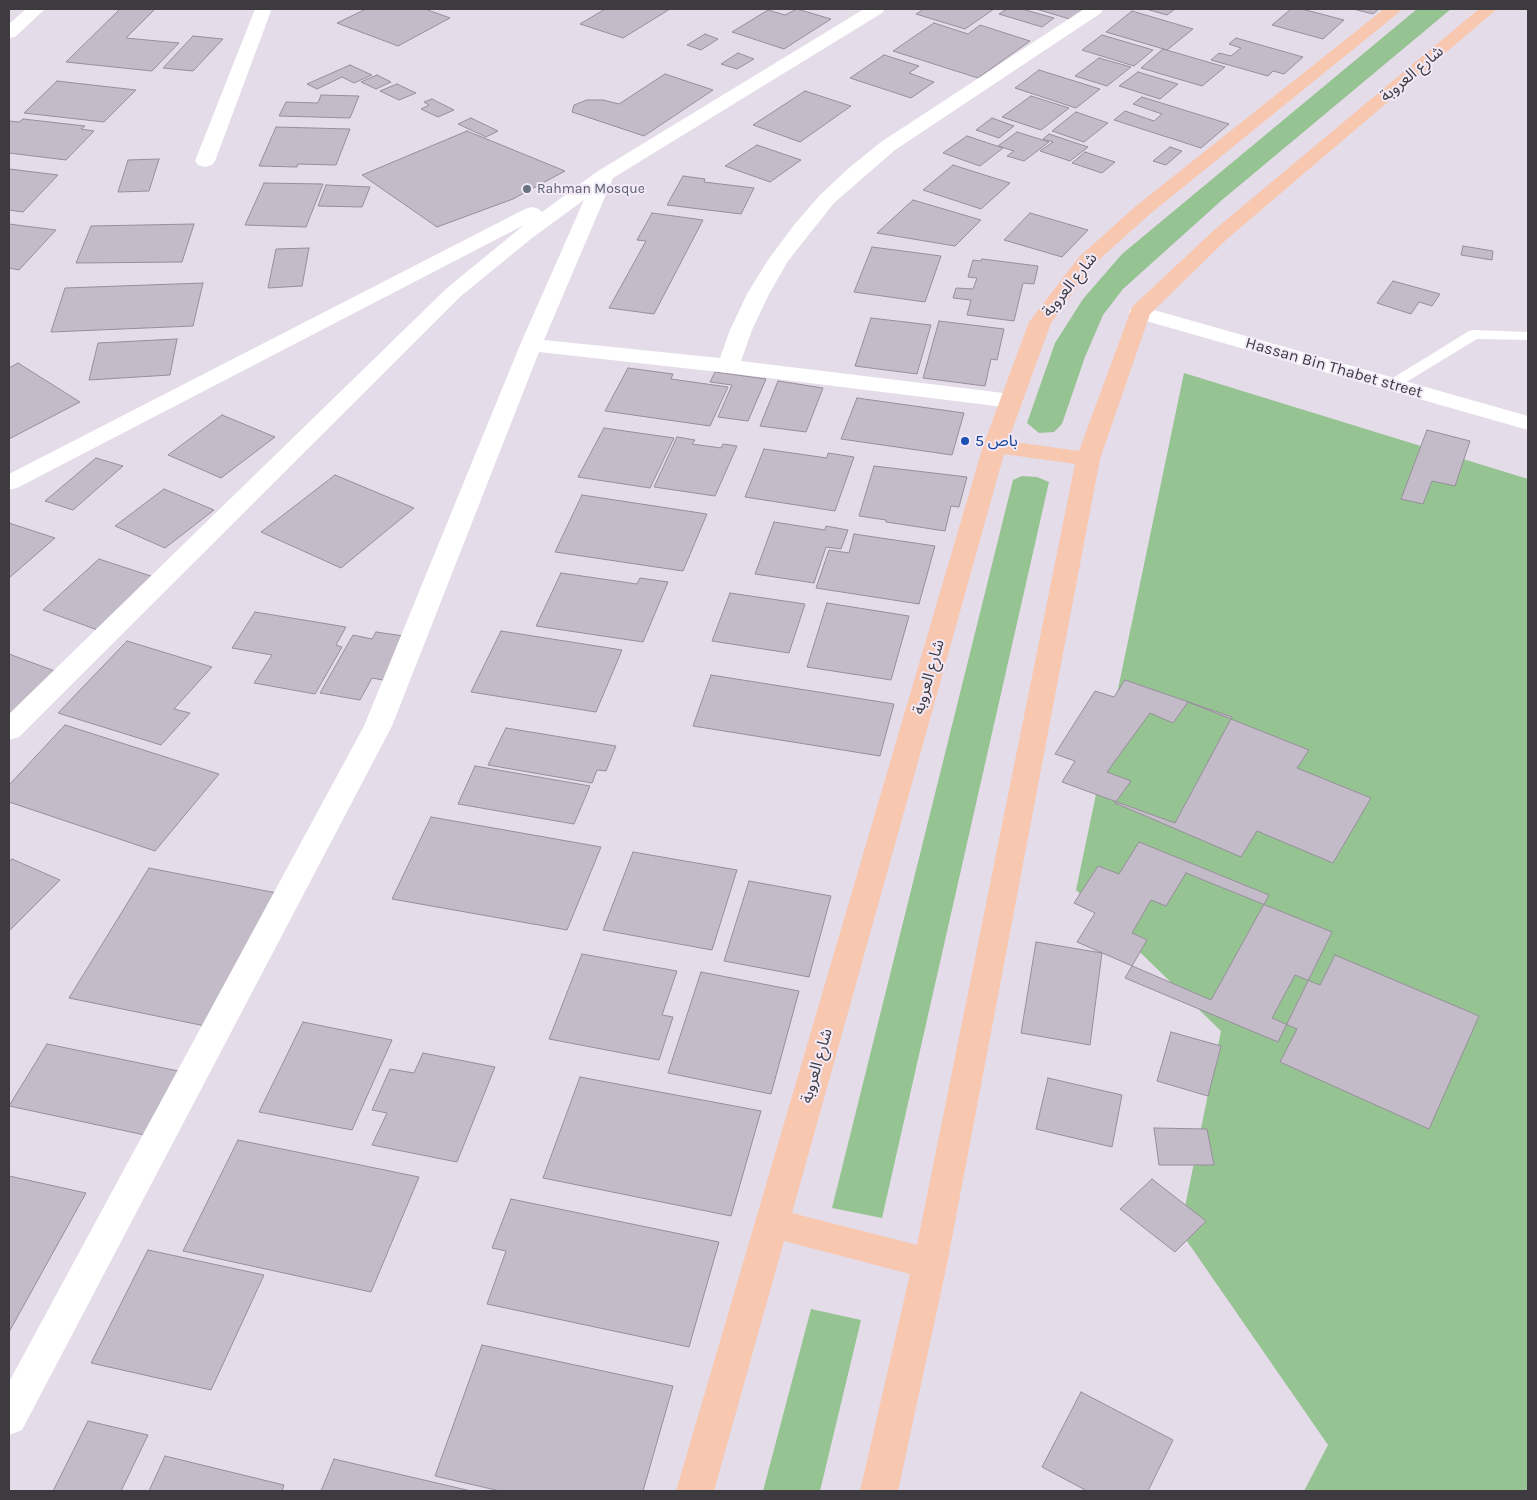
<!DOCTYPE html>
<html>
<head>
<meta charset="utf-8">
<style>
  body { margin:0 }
  #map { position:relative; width:1537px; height:1500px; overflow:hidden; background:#e4dce9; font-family:Karla,sans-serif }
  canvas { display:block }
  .frame { position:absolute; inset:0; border:10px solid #3e3b40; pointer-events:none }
</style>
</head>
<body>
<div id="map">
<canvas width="1537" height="1500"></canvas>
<div class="frame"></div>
</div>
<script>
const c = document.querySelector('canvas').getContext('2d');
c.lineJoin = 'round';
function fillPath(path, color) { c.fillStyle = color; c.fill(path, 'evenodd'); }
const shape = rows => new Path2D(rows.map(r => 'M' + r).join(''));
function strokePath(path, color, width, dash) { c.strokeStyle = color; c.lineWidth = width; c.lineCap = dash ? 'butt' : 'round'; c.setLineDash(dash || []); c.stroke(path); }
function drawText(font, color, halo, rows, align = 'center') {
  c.font = font + ' Karla,"Noto Sans Arabic",sans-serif'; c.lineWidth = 4; c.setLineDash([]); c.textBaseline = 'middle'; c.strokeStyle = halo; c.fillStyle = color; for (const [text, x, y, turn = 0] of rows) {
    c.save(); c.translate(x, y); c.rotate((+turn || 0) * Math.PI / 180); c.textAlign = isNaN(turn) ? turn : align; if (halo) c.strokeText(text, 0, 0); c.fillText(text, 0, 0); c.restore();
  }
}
const green = shape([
  [1417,9,1451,9,1222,200,1123,289,1103,315,1085,357,1062,424,1054,432,1039,433,1027,423,1055,343,1083,299,1122,254],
  [1184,373,1528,479,1528,1491,1304,1491,1328,1445,1180,1231,1221,1031,1076,890],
  [1022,476,1037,477,1049,482,882,1218,832,1208,1013,480],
  [811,1309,861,1320,820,1491,763,1491]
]);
const building = shape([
  [120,9,155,9,126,38,179,43,152,71,66,62,120,9],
  [366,9,425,9,450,18,398,46,337,23,366,9],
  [605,9,670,9,623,38,580,24,605,9],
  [797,9,831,19,784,49,732,32,768,10,785,15,797,9],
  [924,9,994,9,965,29,916,14,924,9],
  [1007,9,1022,9,1054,18,1042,27,999,14,1007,9],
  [1036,9,1088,9,1073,20,1036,9],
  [1146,9,1175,9,1167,15,1146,9],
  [1291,9,1302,9,1344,20,1323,39,1272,25,1291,9],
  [1353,9,1379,9,1373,14,1353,9],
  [1132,11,1193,29,1167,50,1106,32,1132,11],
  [934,23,968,34,980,25,1030,41,978,78,893,51,934,23],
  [705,34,718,39,701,50,687,45,705,34],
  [1102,35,1153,50,1134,66,1082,50,1102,35],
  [193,36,223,39,193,71,163,68,193,36],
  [1236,38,1303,57,1284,74,1273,71,1268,76,1211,60,1219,53,1231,56,1241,48,1229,44,1236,38],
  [1163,49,1225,67,1202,86,1141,68,1163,49],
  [738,53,754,59,737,69,721,64,738,53],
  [884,55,919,66,909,73,934,82,911,98,850,78,884,55],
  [1099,58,1131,67,1107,86,1075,76,1099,58],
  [350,65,372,75,354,83,342,77,317,89,307,84,350,65],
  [1039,70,1100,89,1076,108,1015,88,1039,70],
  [1138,72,1178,84,1160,99,1119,86,1138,72],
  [665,74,713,90,644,136,572,112,574,105,587,100,603,100,619,104,665,74],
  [377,75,391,82,376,89,361,82,377,75],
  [57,81,136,90,104,122,24,113,57,81],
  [397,84,416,93,399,100,380,91,397,84],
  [805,91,851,106,800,142,753,125,805,91],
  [321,95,359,96,350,118,279,116,286,102,318,103,321,95],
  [1031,96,1069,108,1041,130,1002,117,1031,96],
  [1142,97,1229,124,1201,148,1114,120,1125,111,1154,121,1162,114,1133,104,1142,97],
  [432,99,454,110,438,117,421,109,429,105,424,102,432,99],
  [1076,112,1108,123,1084,142,1052,131,1076,112],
  [471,118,498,131,486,137,458,124,471,118],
  [992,118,1014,126,999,138,976,130,992,118],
  [23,119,85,126,81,129,94,131,66,160,9,153,9,121,19,122,23,119],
  [276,127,350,129,336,165,298,164,297,167,259,166,276,127],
  [467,131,565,171,513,199,437,227,362,175,467,131],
  [1017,132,1049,142,1024,161,1007,156,1014,151,998,146,1017,132],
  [1049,134,1088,147,1070,161,1040,151,1053,142,1043,139,1049,134],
  [967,136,1003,148,980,166,943,153,967,136],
  [757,145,801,160,770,182,725,166,757,145],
  [1170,147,1182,151,1166,165,1153,161,1170,147],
  [1085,152,1115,162,1102,173,1072,163,1085,152],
  [159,159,149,191,118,192,128,160,159,159],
  [953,165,1010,183,981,209,923,190,953,165],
  [9,169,58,175,23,212,9,210,9,169],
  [683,176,705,179,704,182,754,188,741,214,667,205,683,176],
  [264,183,323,184,306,227,245,225,264,183],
  [326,185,370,187,362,207,318,206,326,185],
  [913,200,981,220,955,246,877,233,913,200],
  [652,213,703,220,654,314,609,308,646,241,637,240,652,213],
  [1030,213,1088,230,1062,257,1004,240,1030,213],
  [9,224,56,230,19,270,9,268,9,224],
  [194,224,182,262,76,263,91,226,194,224],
  [1463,246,1493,251,1492,260,1461,255,1463,246],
  [872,247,941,256,925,302,854,292,872,247],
  [309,248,302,286,268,288,276,249,309,248],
  [982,259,1038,266,1034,284,1023,283,1014,321,967,315,971,300,953,298,956,288,973,289,977,278,968,277,973,260,981,261,982,259],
  [1393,281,1440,294,1432,306,1419,302,1411,314,1377,303,1393,281],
  [203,283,193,326,51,332,65,288,203,283],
  [871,318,931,325,917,374,855,366,871,318],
  [939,321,1004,329,997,360,991,359,985,386,923,378,939,321],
  [177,339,170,375,89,380,98,343,177,339],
  [18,363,80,402,9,439,9,368,18,363],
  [628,368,673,374,671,379,728,387,710,426,605,411,628,368],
  [715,372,766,379,748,421,718,417,732,385,710,382,715,372],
  [778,381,823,388,806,432,760,426,778,381],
  [857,398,964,413,952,455,841,439,857,398],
  [222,415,275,437,221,478,168,455,222,415],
  [604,428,674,438,650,488,578,477,604,428],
  [1427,430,1470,441,1455,486,1432,481,1423,504,1401,499,1427,430],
  [677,437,695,440,692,444,721,448,723,444,737,446,715,496,654,487,677,437],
  [764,449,827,458,828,453,854,457,835,511,745,497,764,449],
  [96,458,123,466,73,510,45,501,96,458],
  [874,466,967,477,959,507,951,506,945,531,886,522,886,520,859,516,874,466],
  [335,475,414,508,341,568,261,532,335,475],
  [164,489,214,510,165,548,115,526,164,489],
  [582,495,707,514,683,571,555,552,582,495],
  [774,522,825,530,826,526,848,530,841,549,826,547,814,583,755,574,774,522],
  [9,523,55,538,9,578,9,523],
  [854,534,935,546,919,604,816,588,829,550,849,553,854,534],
  [99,559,160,579,103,632,43,610,99,559],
  [561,573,637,584,640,578,668,582,643,642,536,626,561,573],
  [730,593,805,604,789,653,712,641,730,593],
  [827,603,909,616,891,680,807,667,827,603],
  [255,612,346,627,336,645,342,647,315,694,254,683,272,655,232,648,255,612],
  [501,631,622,650,596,712,471,692,501,631],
  [376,632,411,637,388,681,372,678,360,700,320,693,353,635,372,639,376,632],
  [127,641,212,667,174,709,190,713,161,745,58,713,127,641],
  [9,654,60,673,9,722,9,654],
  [711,675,894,704,880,756,693,726,711,675],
  [1125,680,1232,717,1175,823,1062,782,1075,761,1055,754,1095,691,1114,697,1125,680],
  [1188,702,1309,750,1297,768,1371,798,1333,863,1257,831,1241,857,1115,803,1131,781,1107,772,1150,713,1173,723,1188,702],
  [65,725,219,774,155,851,9,802,9,785,65,725],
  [506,728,616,746,606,771,597,770,592,783,488,765,506,728],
  [475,766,590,786,574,824,458,804,475,766],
  [431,817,601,847,567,930,392,899,431,817],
  [1139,842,1269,895,1211,1000,1077,942,1095,913,1074,903,1098,866,1119,874,1139,842],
  [633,852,737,870,712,950,603,930,633,852],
  [12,859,60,880,9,931,9,862,12,859],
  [149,868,282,894,210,1027,69,998,149,868],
  [1186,873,1332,932,1278,1042,1125,978,1147,940,1132,933,1151,900,1166,906,1186,873],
  [749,881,831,896,809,977,724,961,749,881],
  [1036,942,1102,953,1090,1045,1021,1033,1036,942],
  [582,954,677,971,662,1015,673,1017,659,1060,549,1039,582,954],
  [1335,955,1479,1016,1429,1129,1280,1062,1297,1029,1272,1018,1295,975,1320,985,1335,955],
  [701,972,799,991,771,1094,668,1073,701,972],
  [303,1022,392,1040,352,1130,259,1112,303,1022],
  [1171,1032,1221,1046,1208,1096,1157,1081,1171,1032],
  [47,1044,188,1073,154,1137,9,1106,47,1044],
  [423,1053,495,1067,457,1162,372,1145,387,1113,372,1110,390,1069,414,1073,423,1053],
  [580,1077,761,1111,731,1216,543,1178,580,1077],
  [1048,1078,1122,1095,1112,1147,1036,1129,1048,1078],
  [1154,1128,1207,1129,1214,1165,1159,1165,1154,1128],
  [238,1140,419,1177,371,1292,183,1251,238,1140],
  [9,1176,86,1193,9,1332,9,1176],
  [1152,1179,1206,1221,1175,1252,1120,1209,1152,1179],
  [511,1199,719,1242,689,1347,487,1304,506,1251,492,1248,511,1199],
  [148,1250,264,1275,211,1390,91,1363,148,1250],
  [482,1345,673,1386,643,1491,500,1491,435,1476,482,1345],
  [1081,1392,1173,1440,1148,1491,1087,1491,1042,1467,1081,1392],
  [88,1421,148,1435,121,1491,53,1491,88,1421],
  [165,1456,284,1485,282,1491,149,1491,165,1456],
  [334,1459,471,1491,321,1491,334,1459]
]);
const lane = shape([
  [1474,330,1528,332,1528,340,1477,339,1398,387,1393,389,1388,387,1385,384,1388,381,1469,331,1474,330]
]);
const street = shape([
  [26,9,45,9,15,37,9,38,9,24,26,9],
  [255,9,269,9,271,11,215,161,212,165,205,167,198,165,195,161,255,9],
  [864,9,885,9,882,13,613,178,544,340,720,358,730,330,747,294,768,260,794,225,820,195,849,168,881,142,1084,9,1103,9,1101,13,895,150,834,203,788,261,769,294,752,330,741,361,1012,394,1020,396,1023,401,1020,406,1012,408,728,373,539,352,392,726,22,1430,9,1435,9,1382,364,726,520,345,584,200,532,238,461,296,19,737,9,740,9,714,447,288,524,225,17,488,9,490,9,474,525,209,532,207,539,209,542,212,598,171,864,9]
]);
const secondary = shape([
  [1140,306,1528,416,1528,430,1132,317,1129,312,1132,307,1140,306]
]);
const primary = shape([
  [1384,9,1403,9,1150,214,1093,265,1051,323,1008,441,1079,451,1132,307,1213,231,1479,9,1497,9,1227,239,1150,314,1100,459,947,1264,898,1491,860,1491,910,1274,784,1241,714,1491,676,1491,983,446,1029,322,1079,257,1136,206,1384,9],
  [1004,454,1075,464,917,1245,792,1213,1004,454]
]);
const markers = [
  [527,189,5,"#6b7280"],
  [965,441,5,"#1a4fb4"]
];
const farWorshipnames = [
  ["Rahman Mosque",537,189]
];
const streetNames = [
  ["شارع العروبة",1412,74,-40],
  ["شارع العروبة",1070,285,-51],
  ["Hassan Bin Thabet street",1334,368,16],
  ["شارع العروبة",929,677,-74],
  ["شارع العروبة",817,1066,-74]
];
const transitNames = [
  ["باص 5",975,441]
];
fillPath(green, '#96c392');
fillPath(building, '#c3bcc8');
strokePath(building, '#968f9b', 1);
fillPath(lane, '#fff');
fillPath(street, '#fff');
fillPath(secondary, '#fff');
fillPath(primary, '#f8c7af');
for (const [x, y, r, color] of markers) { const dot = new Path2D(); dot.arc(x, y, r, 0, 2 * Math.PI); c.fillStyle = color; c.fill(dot); strokePath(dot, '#f1e9f7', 2); }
drawText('14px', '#5b616d', '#f1e9f7', farWorshipnames, 'left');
drawText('16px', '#3e3b40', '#f1e9f7', streetNames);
drawText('16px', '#164399', '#f1e9f7', transitNames, 'left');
</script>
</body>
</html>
